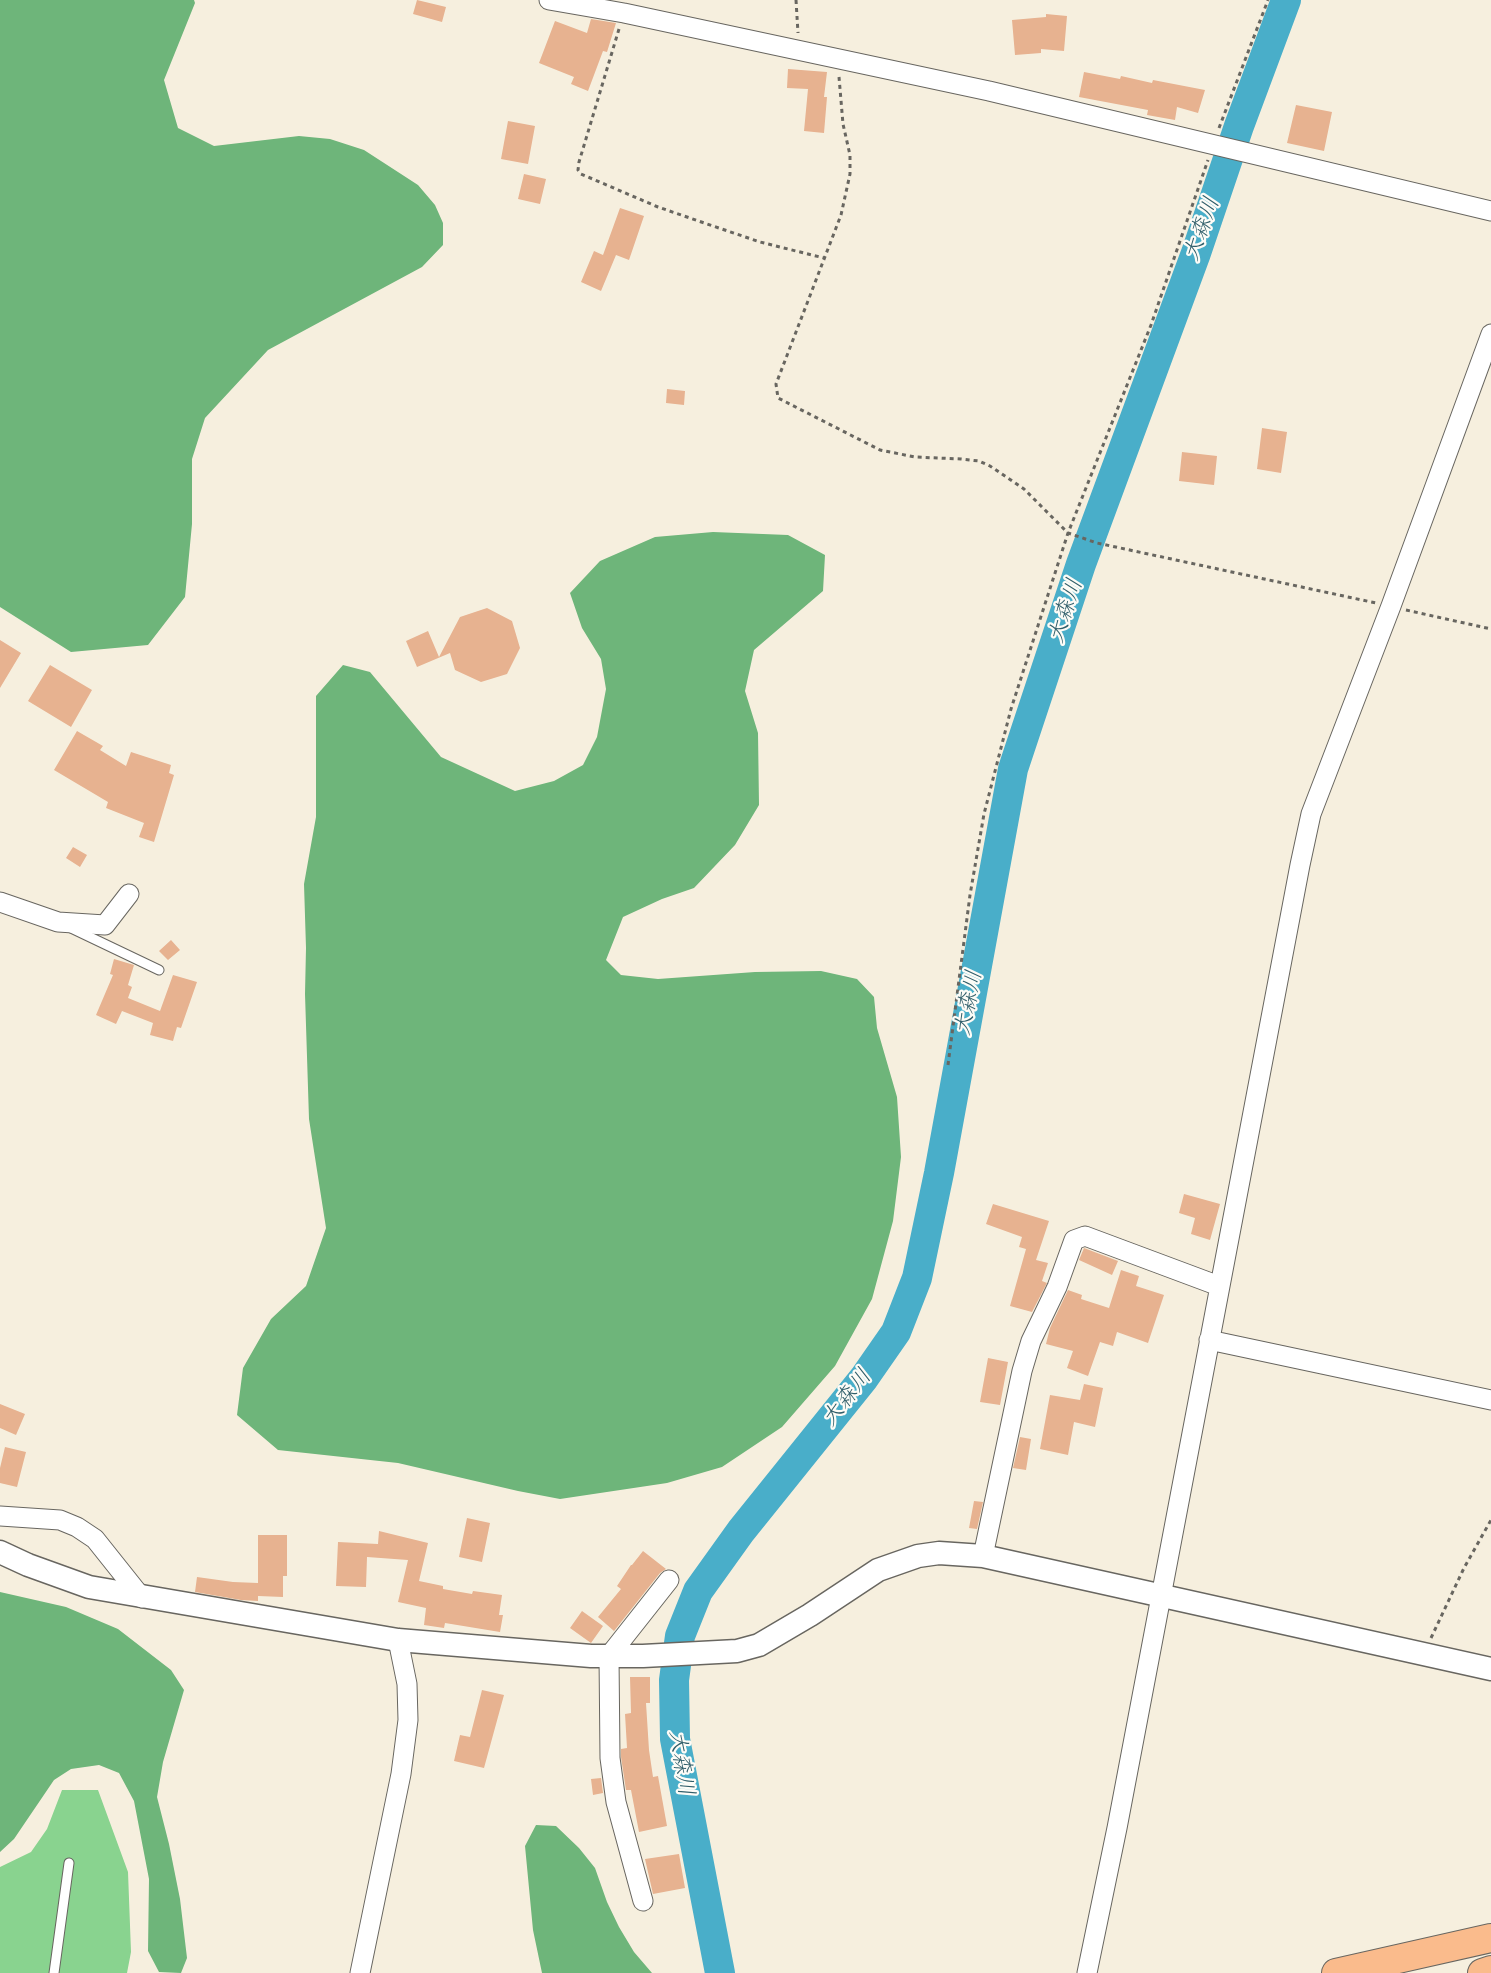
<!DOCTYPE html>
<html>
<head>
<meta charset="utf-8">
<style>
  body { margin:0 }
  canvas { display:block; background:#f6efde }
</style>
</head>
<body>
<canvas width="1491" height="1973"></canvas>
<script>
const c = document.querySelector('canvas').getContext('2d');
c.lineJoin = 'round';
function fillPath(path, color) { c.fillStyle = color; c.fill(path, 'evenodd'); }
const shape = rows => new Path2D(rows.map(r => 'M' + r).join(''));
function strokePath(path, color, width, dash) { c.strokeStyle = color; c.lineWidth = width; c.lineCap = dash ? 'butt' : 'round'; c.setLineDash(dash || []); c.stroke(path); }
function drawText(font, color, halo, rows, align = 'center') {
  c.font = font + ' Caveat,"Klee One",sans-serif'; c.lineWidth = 4.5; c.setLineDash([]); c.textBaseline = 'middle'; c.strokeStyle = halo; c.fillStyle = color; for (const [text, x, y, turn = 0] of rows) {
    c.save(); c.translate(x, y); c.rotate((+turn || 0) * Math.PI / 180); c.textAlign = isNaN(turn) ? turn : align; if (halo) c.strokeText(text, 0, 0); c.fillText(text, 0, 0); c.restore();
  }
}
const green = shape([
  [62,1790,98,1790,128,1872,131,1952,127,1973,0,1973,0,1867,31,1852,47,1829]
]);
const forest = shape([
  [0,0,194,0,195,3,164,80,178,128,214,146,299,136,330,139,364,150,418,185,435,205,443,223,443,245,422,267,268,350,205,418,192,459,192,524,185,597,148,645,71,652,0,607],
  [713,532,788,535,825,555,823,591,754,650,745,691,758,733,759,805,735,845,694,888,662,899,623,917,606,960,621,975,658,979,755,972,821,971,857,979,874,997,877,1028,897,1097,901,1157,893,1221,872,1299,835,1366,782,1427,722,1467,667,1483,560,1499,518,1491,398,1463,278,1450,237,1415,243,1368,271,1319,306,1286,326,1228,309,1119,305,994,306,948,304,884,316,817,316,696,343,665,370,672,441,757,515,791,554,781,583,765,597,737,606,689,601,659,582,628,570,593,600,561,655,537],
  [0,1592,66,1607,118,1629,171,1670,184,1690,163,1762,157,1797,169,1844,180,1899,187,1958,181,1973,159,1972,148,1951,149,1879,134,1801,119,1773,99,1765,71,1769,54,1780,14,1839,0,1852],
  [536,1825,556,1826,579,1848,595,1868,607,1902,619,1927,634,1952,652,1973,542,1973,533,1930,525,1846]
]);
const river = shape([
  [720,1973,675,1739,674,1680,680,1636,698,1591,741,1531,864,1378,896,1332,917,1278,939,1173,1013,769,1081,564,1196,253,1239,126,1286,0]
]);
const building = shape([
  [417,0,446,7,442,22,413,14],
  [1046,14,1067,16,1064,51,1041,49,1041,53,1015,55,1012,20,1046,17],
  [591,19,616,23,607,52,603,51,588,91,571,84,574,77,539,63,555,21,587,33],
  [788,69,827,72,824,97,827,97,824,133,804,131,808,89,787,88],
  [1084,72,1120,79,1121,76,1152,83,1153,80,1205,90,1198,113,1177,107,1175,120,1147,115,1148,110,1079,97],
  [1296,105,1332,112,1324,151,1287,143],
  [508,121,535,126,528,164,501,159],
  [524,174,546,179,540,204,518,199],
  [620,208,644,216,629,260,616,255,601,291,581,282,594,251,603,255],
  [667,389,685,391,684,405,666,403],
  [1262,428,1287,432,1281,473,1257,469],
  [1182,452,1217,456,1214,485,1179,481],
  [487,608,512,621,520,648,507,674,481,682,455,670,450,653,417,667,406,641,428,631,439,657,460,617],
  [0,640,21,653,0,688],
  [50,665,92,690,71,727,28,701],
  [77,731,103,746,100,750,126,766,131,752,171,765,169,773,174,775,154,842,139,837,144,823,106,808,108,802,54,770],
  [73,847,87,855,80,867,66,858],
  [171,940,180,950,168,960,159,951],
  [114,959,134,965,128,985,132,987,128,998,160,1011,173,975,197,982,181,1028,177,1027,173,1041,150,1035,153,1023,122,1011,116,1024,96,1015,113,975,110,974],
  [1184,1194,1220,1204,1210,1240,1191,1234,1195,1218,1179,1213],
  [993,1204,1049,1221,1036,1260,1048,1263,1042,1281,1047,1283,1032,1312,1010,1306,1026,1249,1019,1247,1022,1237,986,1224],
  [1084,1248,1118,1261,1112,1275,1079,1260],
  [1121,1270,1139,1276,1136,1286,1164,1295,1148,1343,1117,1332,1113,1346,1100,1342,1088,1376,1067,1368,1073,1351,1046,1344,1050,1328,1068,1290,1082,1295,1081,1299,1109,1308],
  [988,1358,1008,1362,1000,1405,980,1402],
  [1084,1384,1103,1388,1095,1427,1074,1422,1068,1455,1040,1449,1050,1395,1080,1400],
  [0,1404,25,1414,16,1435,0,1428],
  [1020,1437,1031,1439,1026,1470,1013,1468],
  [5,1447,26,1452,17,1487,0,1483,0,1468],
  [974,1501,983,1502,977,1529,969,1528],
  [467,1518,490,1523,482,1562,459,1557],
  [379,1531,428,1543,419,1581,443,1586,443,1589,472,1594,473,1591,502,1595,499,1615,503,1615,500,1632,445,1623,444,1628,424,1625,426,1608,398,1602,408,1560,367,1557,366,1587,336,1586,338,1542,378,1544],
  [258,1535,287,1535,287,1576,283,1576,283,1597,258,1596,258,1601,241,1600,195,1592,197,1577,233,1582,258,1583],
  [643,1551,666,1569,660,1573,614,1631,598,1617,621,1589,617,1586,631,1565,632,1565],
  [582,1611,603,1626,591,1643,570,1628],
  [630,1677,650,1677,650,1703,646,1703,649,1750,653,1777,658,1776,667,1826,639,1832,631,1790,626,1790,621,1757,621,1749,627,1748,625,1714,631,1713],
  [482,1690,504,1695,484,1768,454,1761,460,1735,470,1737],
  [601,1778,603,1793,593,1795,591,1779],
  [679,1854,685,1888,653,1894,645,1859]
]);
const path = shape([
  [796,0,798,33],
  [619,29,579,162,578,170,581,174,658,207,713,226,760,242,824,258],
  [839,77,843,124,850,155,850,174,841,215,776,384,778,398,880,450,915,457,961,459,979,461,990,466,1024,489,1068,533,1097,543,1376,603],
  [1219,128,1268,0],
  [1406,610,1491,629],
  [948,1065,970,895,984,814,1011,709,1068,533,1151,325,1208,160],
  [1431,1638,1464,1568,1491,1520]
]);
const service = shape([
  [71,928,159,970],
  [54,1973,69,1863]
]);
const minor = shape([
  [549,0,624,13,989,91,1491,211],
  [0,902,58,922,105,925,129,894],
  [1209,1340,1491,1400],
  [0,1516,60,1520,77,1527,95,1539,142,1598],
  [983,1556,1022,1371,1031,1341,1057,1287,1074,1240,1085,1236,1219,1286],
  [643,1901,616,1802,610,1758,609,1656,669,1580],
  [360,1973,401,1774,408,1720,407,1684,398,1640],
  [1087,1973,1117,1828,1300,865,1311,814,1391,606,1491,334]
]);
const tertiary = shape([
  [0,1552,28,1565,89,1587,398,1640,591,1656,643,1656,737,1651,759,1645,810,1615,878,1570,918,1556,939,1553,983,1556,1491,1669]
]);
const motorway = shape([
  [1336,1973,1491,1938],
  [1482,1973,1491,1970]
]);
const waterNames = [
  ["大森川",1202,229,-70],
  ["大森川",1066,611,-72],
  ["大森川",969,1003,-79],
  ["大森川",847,1398,-52],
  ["大森川",681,1763,81]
];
fillPath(green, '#89d38f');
fillPath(forest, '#6eb57a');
strokePath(river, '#49aec9', 30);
fillPath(building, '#e7b290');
strokePath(service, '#686660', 11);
strokePath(minor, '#686660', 21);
strokePath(tertiary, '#686660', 25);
strokePath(motorway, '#686660', 30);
strokePath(path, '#686660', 3, [4, 4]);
strokePath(service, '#fff', 9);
strokePath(minor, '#fff', 19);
strokePath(tertiary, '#fff', 22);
strokePath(motorway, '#fabb8c', 28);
drawText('italic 22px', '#305e6a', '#fdfcf7', waterNames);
</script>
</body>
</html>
